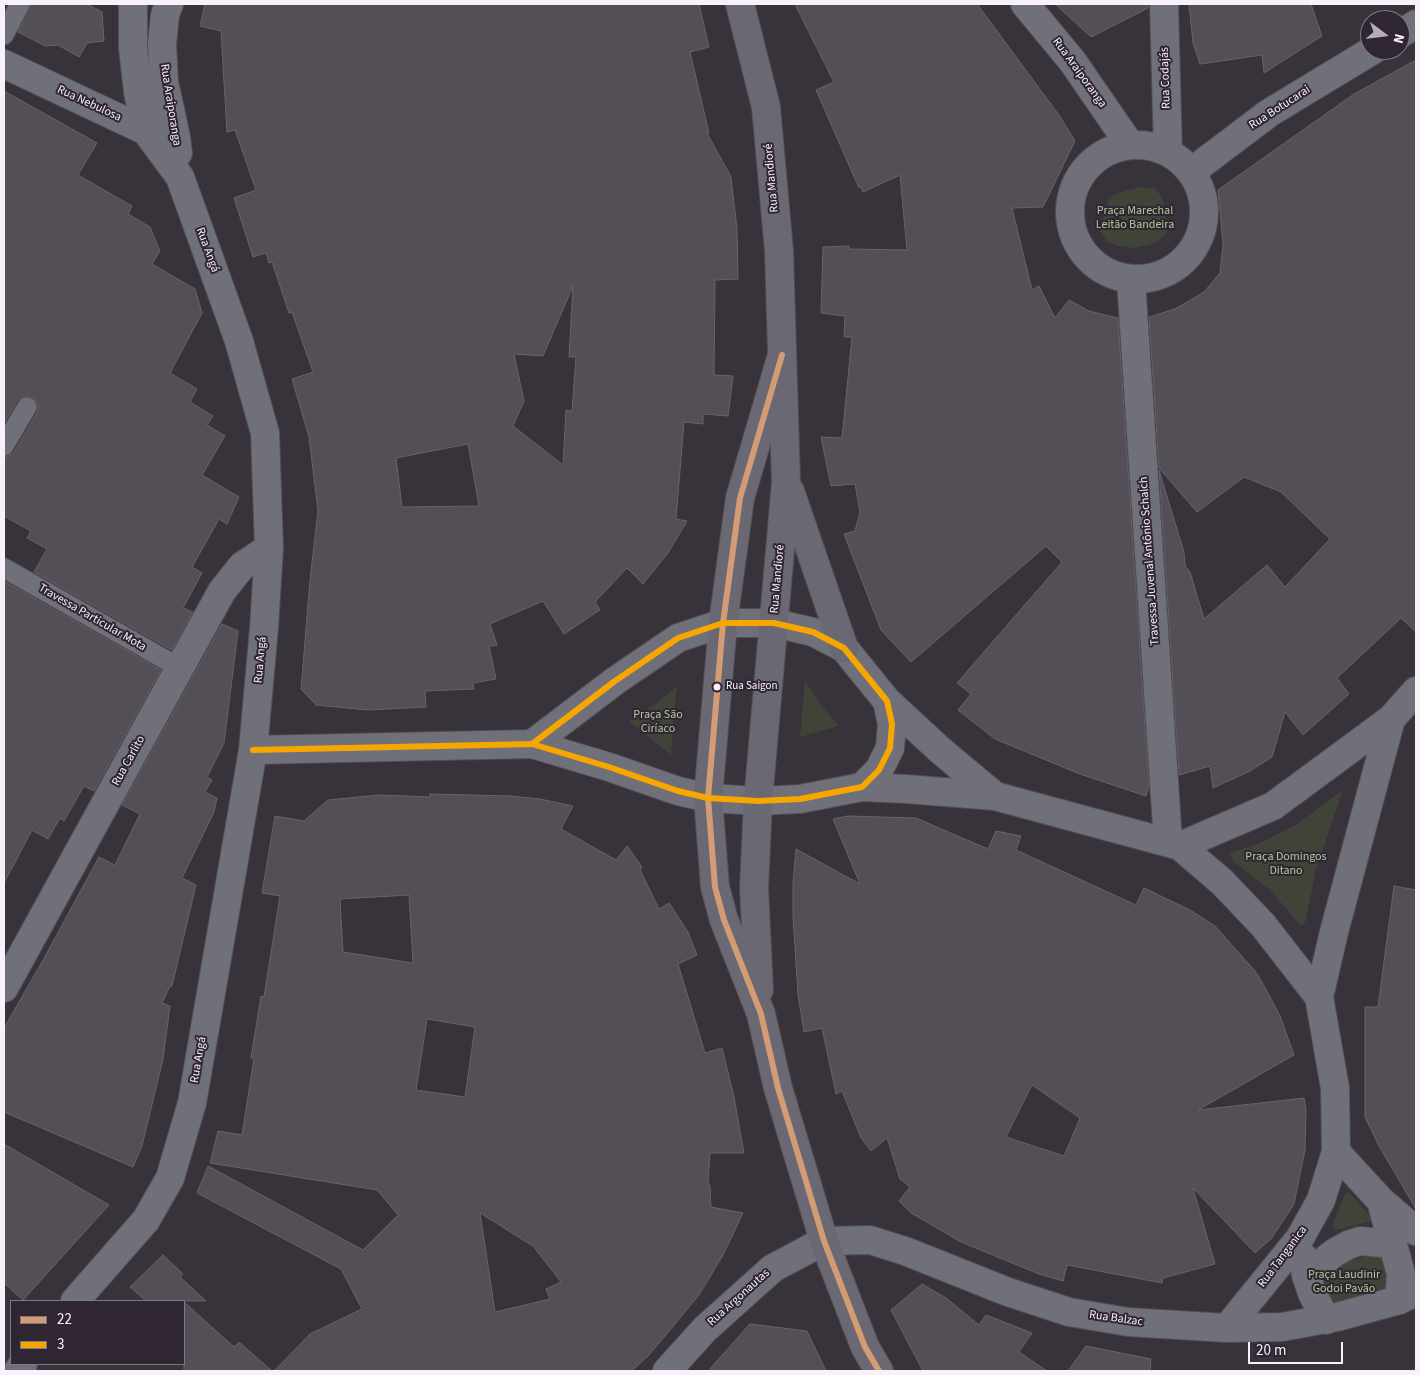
<!DOCTYPE html>
<html>
<head>
<meta charset="utf-8">
<style>
  body { margin:0 }
  #map { position:relative; width:1420px; height:1375px; overflow:hidden; background:#38323a; font-family:"Source Sans 3",sans-serif }
  canvas { display:block }
  .frame { position:absolute; inset:0; border:5px solid #f8f1fa; pointer-events:none }
  .legend { position:absolute; left:10px; top:1300px; width:175px; height:65px; box-sizing:border-box; background:#2f2533; border:1px solid #7f7783; margin:0; padding:6px 9px; list-style:none; font-size:15px; color:#f8f1fa }
  .legend li { display:flex; align-items:center; gap:10px; height:25px }
  .legend b { width:25px; border:1px solid #7f7783 }
  .north { position:absolute; left:1360px; top:10px; width:50px; height:50px; box-sizing:border-box; background:#2f2533; border:1px solid #7f7783; border-radius:50%; rotate:105deg; font-size:14px; font-weight:700; line-height:20px; text-align:center; color:#f8f1fa }
  .north::after { content:''; display:block; margin:auto; width:18px; height:22px; background:#b5aeb7; clip-path:polygon(50% 0,100% 100%,50% 72%,0 100%) }
  .scale { position:absolute; left:1248px; top:1342px; width:95px; height:22px; box-sizing:border-box; border:2px solid #f8f1fa; border-top:0; padding-left:6px; font-size:15px; line-height:18px; white-space:nowrap; color:#f8f1fa; -webkit-text-stroke:4px #2f2533; paint-order:stroke }
</style>
</head>
<body>
<div id="map">
<canvas width="1420" height="1375"></canvas>
<div class="frame"></div>
<ul class="legend">
<li><b style="height:6px;background:#d39c74"></b>22</li>
<li><b style="height:6px;background:#f7a600"></b>3</li>
</ul>
<div class="north">N</div>
<div class="scale">20 m</div>
</div>
<script>
const c = document.querySelector('canvas').getContext('2d');
c.lineJoin = 'round';
function fillPath(path, color) { c.fillStyle = color; c.fill(path, 'evenodd'); }
const shape = rows => new Path2D(rows.map(r => 'M' + r).join(''));
function strokePath(path, color, width, dash) { c.strokeStyle = color; c.lineWidth = width; c.lineCap = dash ? 'butt' : 'round'; c.setLineDash(dash || []); c.stroke(path); }
function drawText(font, color, halo, rows, align = 'center') {
  c.font = font + ' "Source Sans 3",sans-serif'; c.lineWidth = 4; c.setLineDash([]); c.textBaseline = 'middle'; c.strokeStyle = halo; c.fillStyle = color; for (const [text, x, y, turn = 0] of rows) {
    c.save(); c.translate(x, y); c.rotate((+turn || 0) * Math.PI / 180); c.textAlign = isNaN(turn) ? turn : align; if (halo) c.strokeText(text, 0, 0); c.fillText(text, 0, 0); c.restore();
  }
}
const green = shape([
  [1140,187,1153,188,1160,194,1163,202,1167,231,1163,237,1152,244,1135,248,1118,246,1108,242,1101,233,1101,227,1108,201,1115,194],
  [805,681,822,706,839,726,800,737],
  [677,686,674,713,671,755,629,721,657,703],
  [1343,790,1316,869,1306,920,1303,925,1300,925,1271,891,1233,861,1230,853,1258,844,1297,824],
  [1349,1192,1370,1216,1372,1219,1371,1221,1337,1230,1332,1226,1344,1196,1346,1193],
  [1384,1253,1397,1287,1343,1303,1336,1302,1329,1298,1322,1287,1323,1275,1338,1263]
]);
const building = shape([
  [31,4,87,4,102,12,104,41,87,43,79,57,58,45,45,46,18,32,31,4],
  [205,4,699,4,709,47,690,52,709,133,707,133,731,177,737,229,738,279,715,280,714,375,733,376,728,416,703,414,703,424,684,422,676,519,687,521,668,553,643,584,627,568,595,602,600,610,564,634,543,601,490,624,497,645,489,646,496,679,473,683,474,689,425,691,426,707,368,710,316,705,301,689,310,580,318,511,309,437,292,379,313,372,292,312,289,313,272,262,269,263,266,253,253,257,234,198,256,190,235,130,227,132,221,31,200,26,205,4],
  [573,286,569,357,576,357,572,411,566,410,563,465,513,426,524,401,514,354,543,356,573,286],
  [468,444,479,506,402,507,396,458,468,444],
  [795,4,977,4,1059,115,1075,141,1043,207,1012,208,1032,290,1039,286,1055,318,1069,300,1089,311,1118,318,1149,786,1146,796,1080,774,995,739,958,710,971,694,957,683,1062,562,1046,546,911,662,881,630,844,534,855,531,860,512,855,484,831,486,821,437,842,438,852,337,844,337,845,316,821,313,823,247,849,246,849,249,907,250,900,175,863,192,861,187,859,188,816,90,834,82,795,4],
  [1055,4,1148,4,1148,8,1091,37,1055,4],
  [1189,4,1311,4,1322,36,1264,73,1262,55,1200,64,1193,43,1189,4],
  [1416,60,1416,632,1401,618,1337,678,1349,694,1303,735,1285,712,1272,757,1250,771,1213,788,1210,766,1179,775,1159,470,1184,552,1185,566,1190,572,1204,619,1267,565,1285,587,1330,539,1281,492,1244,477,1197,512,1159,468,1149,317,1175,309,1204,292,1220,273,1223,244,1218,190,1354,94,1416,60],
  [4,91,97,143,78,175,132,206,128,214,150,227,160,251,152,264,195,289,202,313,170,373,197,389,190,402,213,416,207,425,225,436,202,475,239,497,227,524,219,519,192,567,202,573,183,608,193,612,172,650,34,572,47,549,27,538,31,531,4,516,4,457,9,456,14,452,37,413,38,407,36,401,32,397,27,396,22,397,17,401,4,424,4,91],
  [4,581,161,670,94,791,84,786,64,821,60,818,48,839,32,830,4,883,4,581],
  [222,624,238,631,224,743,207,777,212,780,205,792,217,798,214,812,182,878,196,885,172,986,170,986,162,1003,170,1006,163,1059,142,1146,133,1167,4,1112,4,1028,42,962,99,857,115,865,140,814,122,805,222,624],
  [430,794,510,796,540,799,573,806,561,829,616,860,627,846,642,867,640,870,659,909,669,903,688,932,697,955,678,964,705,1053,722,1048,734,1097,744,1153,710,1153,708,1181,710,1187,711,1207,743,1213,723,1255,699,1295,649,1355,632,1371,274,1371,310,1334,362,1309,341,1269,197,1193,208,1166,363,1250,398,1215,377,1190,210,1163,218,1131,242,1135,254,1058,251,1058,261,996,264,997,280,896,262,893,275,816,304,821,328,800,379,795,430,797,430,794],
  [409,895,413,963,343,952,340,899,409,895],
  [427,1019,475,1027,465,1097,416,1090,427,1019],
  [480,1213,533,1246,561,1282,546,1289,550,1299,495,1312,480,1213],
  [848,816,916,818,988,849,996,831,1021,836,1016,850,1136,905,1144,888,1190,910,1215,926,1256,972,1262,982,1280,1016,1294,1055,1198,1110,1304,1098,1306,1110,1305,1150,1294,1204,1271,1239,1255,1253,1193,1188,1215,1264,1163,1278,1162,1283,1067,1265,1063,1281,1039,1274,961,1242,911,1213,899,1201,910,1187,900,1179,887,1138,871,1151,861,1138,842,1091,836,1094,822,1028,804,1032,798,994,793,917,793,882,796,849,860,884,833,819,848,816],
  [1032,1085,1080,1118,1064,1156,1006,1137,1032,1085],
  [1394,886,1416,890,1416,1209,1379,1146,1365,1117,1365,1007,1378,1007,1394,886],
  [4,1144,109,1205,23,1300,4,1283,4,1144],
  [163,1255,183,1274,180,1277,206,1301,146,1301,130,1287,163,1255],
  [922,1284,946,1298,979,1325,986,1315,1032,1333,1019,1352,1047,1371,923,1371,891,1310,922,1284],
  [184,1302,234,1347,239,1342,272,1371,184,1371,184,1302],
  [750,1324,807,1331,826,1371,708,1371,750,1324],
  [1086,1346,1151,1359,1150,1371,1068,1371,1086,1346]
]);
const lane = shape([
  [4,35,20,4],
  [4,446,27,407],
  [4,568,180,668]
]);
const street = shape([
  [169,4,165,15,162,44,164,82,176,137,178,153],
  [1025,4,1073,62,1130,145],
  [1164,4,1168,152],
  [1400,34,1416,24],
  [4,64,146,131,176,137],
  '1070 212a67 67 0 1 1 134 0a67 67 0 1 1-134 0Z',
  [1191,172,1269,113,1373,50],
  [1131,280,1168,842],
  [887,701,940,750,995,796],
  [253,750,532,744,609,767,678,791,708,798,758,801,800,799,862,787,879,770,890,748,892,724,887,701,844,648,813,632,774,623,723,623,678,638,615,681,532,744],
  [862,787,906,789,995,796,1180,846,1222,882,1263,925,1319,997],
  [1180,846,1273,806,1391,719,1416,691],
  [4,988,222,591,242,566,269,548],
  [1336,1152,1381,1201,1416,1231],
  [1381,1201,1401,1274,1399,1300],
  [1303,1257,1306,1275,1312,1293,1326,1320],
  [1306,1275,1334,1253,1348,1245,1360,1241,1393,1244],
  [75,1301,146,1220,170,1178,192,1103,253,750,264,628,269,548,265,433,239,341,180,177,146,131,138,92,133,48,133,4],
  [1227,1328,1300,1238,1321,1200,1336,1152,1335,1088,1319,997,1334,932,1391,719],
  [18,1371,23,1364],
  [667,1371,705,1329,773,1268,824,1241,870,1240,905,1251,1008,1292,1069,1312,1128,1322,1227,1328,1282,1327,1337,1317,1399,1300,1416,1292]
]);
const secondary = shape([
  [740,4,766,107,779,251,786,482,758,801,754,888,759,990],
  [782,355,740,498,723,623,708,798,715,887,724,920,761,1014,778,1088,824,1241,865,1347,879,1371],
  [790,491,844,648]
]);
const bus1 = shape([
  [782,355,740,498,723,623,708,798,715,887,724,920,761,1014,778,1088,824,1241,865,1347,879,1371]
]);
const bus2 = shape([
  [253,750,532,744,609,767,678,791,708,798,758,801,800,799,862,787,879,770,890,748,892,724,887,701,844,648,813,632,774,623,723,623,678,638,615,681,532,744]
]);
const markers = [
  [717,687,4.5,"#f8f1fa"]
];
const busNames = [
  ["Rua Saigon",726,687]
];
const streetNames = [
  ["Rua Araiporanga",1079,73,54],
  ["Rua Codajás",1166,78,-92],
  ["Rua Nebulosa",89,104,25],
  ["Rua Araiporanga",170,105,81],
  ["Rua Botucarai",1280,108,-33],
  ["Rua Mandioré",772,178,-95],
  ["Rua Angá",207,250,70],
  ["Travessa Juvenal Antônio Schalch",1150,561,-94],
  ["Rua Mandioré",778,579,-85],
  ["Travessa Particular Mota",92,618,30],
  ["Rua Angá",261,660,-85],
  ["Rua Carlito",129,761,-61],
  ["Rua Angá",199,1060,-80],
  ["Rua Tanganica",1283,1257,-53],
  ["Rua Argonautas",739,1298,-42],
  ["Rua Balzac",1116,1319,8]
];
const parkNames = [
  ["Praça Marechal",1135,211],
  ["Leitão Bandeira",1135,225],
  ["Praça São",658,715],
  ["Ciríaco",658,729],
  ["Praça Domingos",1286,857],
  ["Ditano",1286,871],
  ["Praça Laudinir",1344,1275],
  ["Godoi Pavão",1344,1289]
];
fillPath(green, '#404438');
fillPath(building, '#544e57');
strokePath(building, '#68636a', 1);
strokePath(lane, '#524e54', 21);
strokePath(street, '#524e54', 30);
strokePath(secondary, '#524e54', 30);
strokePath(lane, '#6f707a', 19);
strokePath(street, '#6f707a', 28);
strokePath(secondary, '#696873', 28);
strokePath(bus1, '#d39c74', 6);
strokePath(bus2, '#f7a600', 6);
for (const [x, y, r, color] of markers) { const dot = new Path2D(); dot.arc(x, y, r, 0, 2 * Math.PI); c.fillStyle = color; c.fill(dot); strokePath(dot, '#2f2533', 2); }
drawText('11px', '#f8f1fa', '#2f2533', busNames, 'left');
drawText('12px', '#f8f1fa', '#2f2533', streetNames);
drawText('12px', '#b5c996', '#2f2533', parkNames);
</script>
</body>
</html>
